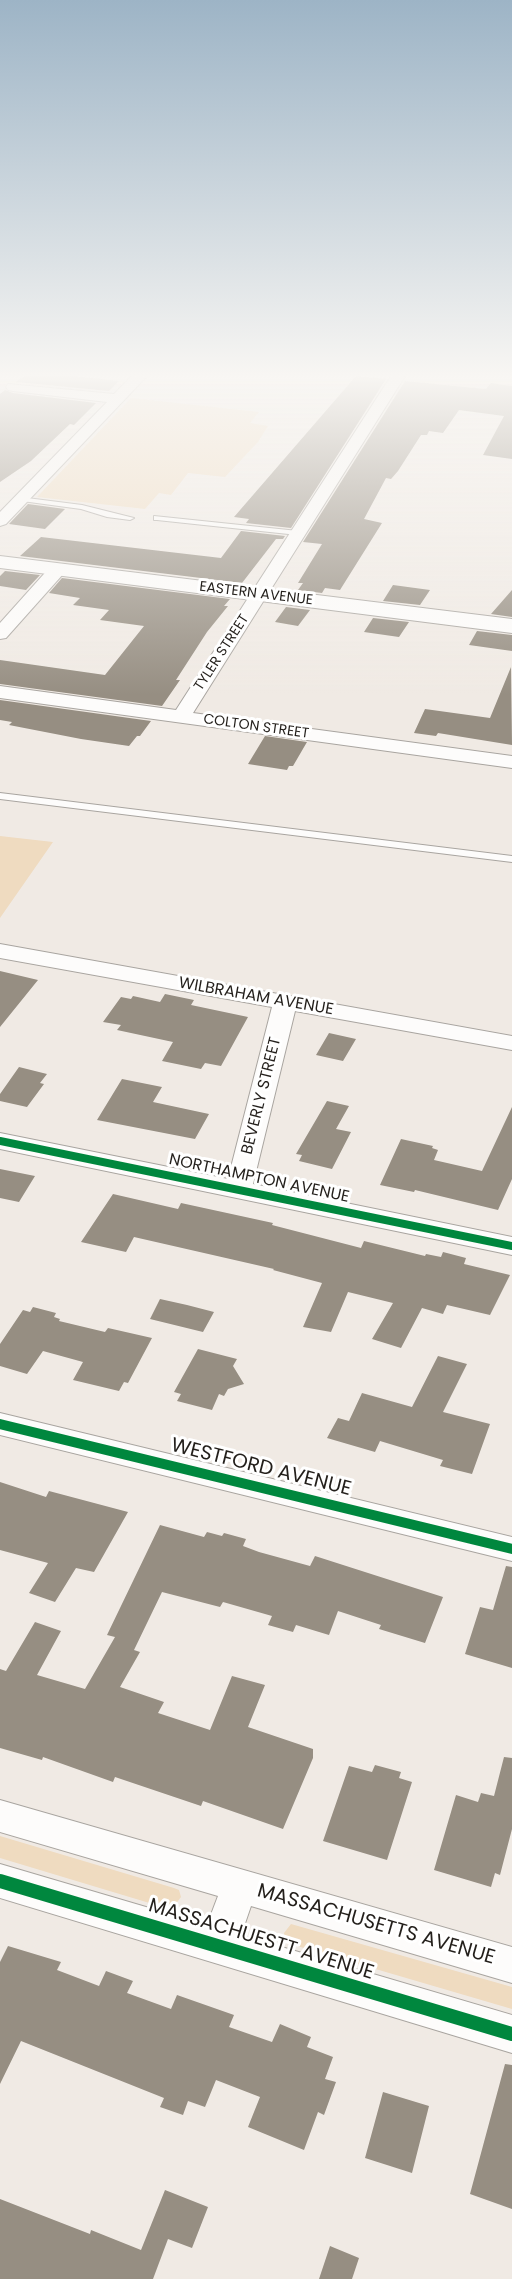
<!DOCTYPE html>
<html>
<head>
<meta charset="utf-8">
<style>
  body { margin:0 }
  canvas { display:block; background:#f0eae4 }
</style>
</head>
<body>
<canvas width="512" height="2279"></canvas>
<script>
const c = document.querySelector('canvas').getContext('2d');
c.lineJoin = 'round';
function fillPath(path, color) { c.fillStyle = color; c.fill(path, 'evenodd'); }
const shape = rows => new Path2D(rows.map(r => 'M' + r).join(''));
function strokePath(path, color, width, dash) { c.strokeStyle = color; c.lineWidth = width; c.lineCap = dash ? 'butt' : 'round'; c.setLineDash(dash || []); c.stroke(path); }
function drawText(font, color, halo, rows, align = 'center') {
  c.font = font + ' Poppins,sans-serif'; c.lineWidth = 6; c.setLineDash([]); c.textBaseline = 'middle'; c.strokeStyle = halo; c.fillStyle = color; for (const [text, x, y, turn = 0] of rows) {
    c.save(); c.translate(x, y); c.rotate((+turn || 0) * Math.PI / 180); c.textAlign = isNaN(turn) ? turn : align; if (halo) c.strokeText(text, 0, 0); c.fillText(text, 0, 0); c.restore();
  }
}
const green = shape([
  [131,398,259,412,250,423,268,426,258,442,225,477,188,473,171,495,159,493,145,509,37,497],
  [0,836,53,842,0,918],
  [0,1836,174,1888,179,1890,181,1897,175,1905,166,1908,0,1858],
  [291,1924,512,1987,512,2009,297,1946,285,1941,284,1933]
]);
const building = shape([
  [25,376,73,376,119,381,109,391,16,382],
  [356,376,386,379,291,528,246,523,249,519,234,517],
  [405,381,486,389,491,383,512,386,512,459,483,455,504,416,459,410,443,433,429,431,427,435,421,435,398,471,391,479,386,478,364,519,382,523,340,590,325,588,322,593,298,590,303,583,298,583,322,544,303,542],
  [5,390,13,393,96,403,74,425,70,424,31,461,0,482,0,394],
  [28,504,65,509,45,529,9,524],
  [241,531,285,536,283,539,276,539,242,583,20,556,41,537,221,558],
  [5,571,40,575,26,590,0,586,0,576],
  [62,578,230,599,224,606,228,606,207,632,176,680,180,680,162,706,0,684,0,660,105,675,144,626,100,620,109,610,73,605,80,598,49,593],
  [393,585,430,590,420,605,383,601],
  [512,590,512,617,491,614],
  [286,607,310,610,298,626,275,622],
  [373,618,409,622,399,637,364,632],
  [477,631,512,635,512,651,469,645],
  [511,667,512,745,438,733,436,736,414,733,425,709,490,718],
  [0,700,151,721,140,736,137,736,129,746,81,739,9,725,12,722,0,720],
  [265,736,307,742,293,766,289,766,287,770,248,764],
  [0,971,38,980,0,1027],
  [165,994,194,1000,191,1005,248,1017,221,1066,205,1063,201,1069,162,1061,173,1042,117,1030,121,1025,103,1022,121,997,131,999,133,996,160,1002],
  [329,1033,356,1039,343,1061,316,1055],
  [19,1067,47,1074,40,1083,44,1084,27,1107,0,1101,0,1094],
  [122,1079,162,1087,153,1102,209,1114,195,1139,97,1120],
  [327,1101,349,1106,336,1129,351,1132,332,1169,299,1161,302,1155,296,1154],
  [512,1107,512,1179,498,1210,415,1190,414,1192,380,1185,401,1139,433,1146,432,1148,438,1150,434,1160,482,1171],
  [0,1169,35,1176,19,1202,0,1198],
  [113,1194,178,1209,181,1203,273,1223,272,1225,361,1248,364,1241,425,1256,426,1254,441,1257,443,1252,466,1258,464,1264,510,1275,490,1315,447,1305,443,1314,422,1308,401,1348,372,1339,393,1303,348,1292,331,1332,303,1327,322,1283,273,1270,274,1269,134,1237,126,1252,81,1242],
  [160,1299,187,1305,214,1312,203,1332,150,1319],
  [33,1307,56,1313,54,1317,60,1319,59,1321,105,1332,108,1328,152,1338,128,1383,124,1382,119,1391,73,1380,83,1362,43,1351,27,1374,0,1366,0,1344,23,1310,30,1312],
  [198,1349,237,1359,233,1366,244,1384,228,1389,224,1396,219,1394,212,1410,177,1401,181,1394,174,1392],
  [438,1356,467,1364,443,1412,490,1424,472,1474,440,1466,443,1460,380,1441,375,1452,327,1438,338,1418,349,1421,362,1393,412,1407],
  [0,1482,46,1497,49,1491,128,1512,94,1572,76,1568,55,1602,29,1593,48,1563,0,1550],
  [160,1525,204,1537,207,1532,222,1536,224,1533,246,1539,243,1546,259,1552,310,1566,315,1556,443,1597,425,1643,379,1629,381,1625,338,1611,329,1635,296,1625,293,1632,268,1625,272,1616,223,1602,220,1607,162,1592,134,1650,140,1652,120,1687,164,1702,158,1713,210,1730,232,1676,265,1685,248,1727,313,1749,313,1758,283,1829,203,1801,201,1806,115,1777,113,1782,43,1757,42,1760,0,1748,0,1669,6,1671,35,1622,61,1631,37,1675,85,1689,115,1637,107,1635],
  [506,1566,512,1567,512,1668,465,1654,480,1607,493,1610],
  [504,1757,512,1758,512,1829,500,1875,495,1873,491,1887,434,1870,456,1795,478,1802,481,1793,494,1796],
  [375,1765,401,1772,399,1778,412,1782,387,1860,323,1841,349,1766,372,1772],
  [8,1946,61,1962,57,1970,99,1986,106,1971,133,1981,127,1993,171,2009,177,1995,234,2015,229,2027,272,2042,280,2024,311,2037,307,2047,333,2057,325,2079,336,2082,324,2115,318,2112,304,2150,248,2127,260,2097,216,2080,205,2107,188,2101,183,2115,160,2107,164,2098,21,2041,0,2084,0,1962],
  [505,2064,512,2065,512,2209,470,2194],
  [383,2092,429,2106,412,2173,365,2158],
  [165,2190,208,2207,192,2248,168,2239,153,2279,0,2279,0,2199,90,2234,91,2230,141,2250],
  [330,2246,359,2258,352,2279,319,2279]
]);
const lane = shape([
  [19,497,82,505,134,518,130,520,107,517,81,509,22,501,18,499,19,497],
  [154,516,298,531,302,533,298,535,157,520,154,520,154,516],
  [0,793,512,856,512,862,0,799,0,793]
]);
const street = shape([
  [132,376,147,376,6,524,0,526,0,512,107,402,13,391,8,390,6,387,8,384,114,394,132,376],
  [391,376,405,376,193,713,512,756,512,768,0,698,0,686,176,710,391,376],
  [58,564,66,569,64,573,6,638,0,639,0,623,52,565,58,564],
  [0,944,512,1036,512,1050,295,1011,253,1184,512,1237,512,1255,0,1149,0,1133,228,1179,272,1007,0,958,0,944],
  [0,1413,512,1537,512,1561,0,1435,0,1413],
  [0,1800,512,1947,512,1983,251,1906,241,1935,512,2015,512,2053,0,1898,0,1864,207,1925,218,1896,0,1832,0,1800]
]);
const secondary = shape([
  [0,556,512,619,512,633,0,568,0,556]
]);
const cyclewayFar2 = shape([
  [0,1141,512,1246]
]);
const cyclewayFar1 = shape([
  [0,1424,512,1549]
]);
const cycleway = shape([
  [0,1881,512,2034]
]);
const farStreetnames = [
  ["EASTERN AVENUE",256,594,7],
  ["TYLER STREET",222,653,-57],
  ["COLTON STREET",256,727,8]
];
const streetNames = [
  ["WILBRAHAM AVENUE",256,997,10],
  ["BEVERLY STREET",262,1096,-76],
  ["NORTHAMPTON AVENUE",259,1179,12]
];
const nearStreetnames = [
  ["WESTFORD AVENUE",261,1468,14],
  ["MASSACHUSETTS AVENUE",376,1925,16],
  ["MASSACHUESTT AVENUE",261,1940,17]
];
fillPath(green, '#efdbc0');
fillPath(building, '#968e82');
strokePath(lane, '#a9a5a0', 2);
strokePath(street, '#a9a5a0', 2);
strokePath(secondary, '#a9a5a0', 2);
fillPath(lane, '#fdfcfb');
fillPath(street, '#fdfcfb');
fillPath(secondary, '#fdfcfb');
strokePath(cyclewayFar2, '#00873e', 8);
strokePath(cyclewayFar1, '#00873e', 10);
strokePath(cycleway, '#00873e', 14);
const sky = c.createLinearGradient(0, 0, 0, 695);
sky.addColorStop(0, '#9db4c6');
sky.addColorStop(0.54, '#f8f6f3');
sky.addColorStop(1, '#f8f6f300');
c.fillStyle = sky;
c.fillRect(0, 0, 512, 695);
drawText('14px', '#231f1b', '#fff', farStreetnames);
drawText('16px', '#231f1b', '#fff', streetNames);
drawText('20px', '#231f1b', '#fff', nearStreetnames);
</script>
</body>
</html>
